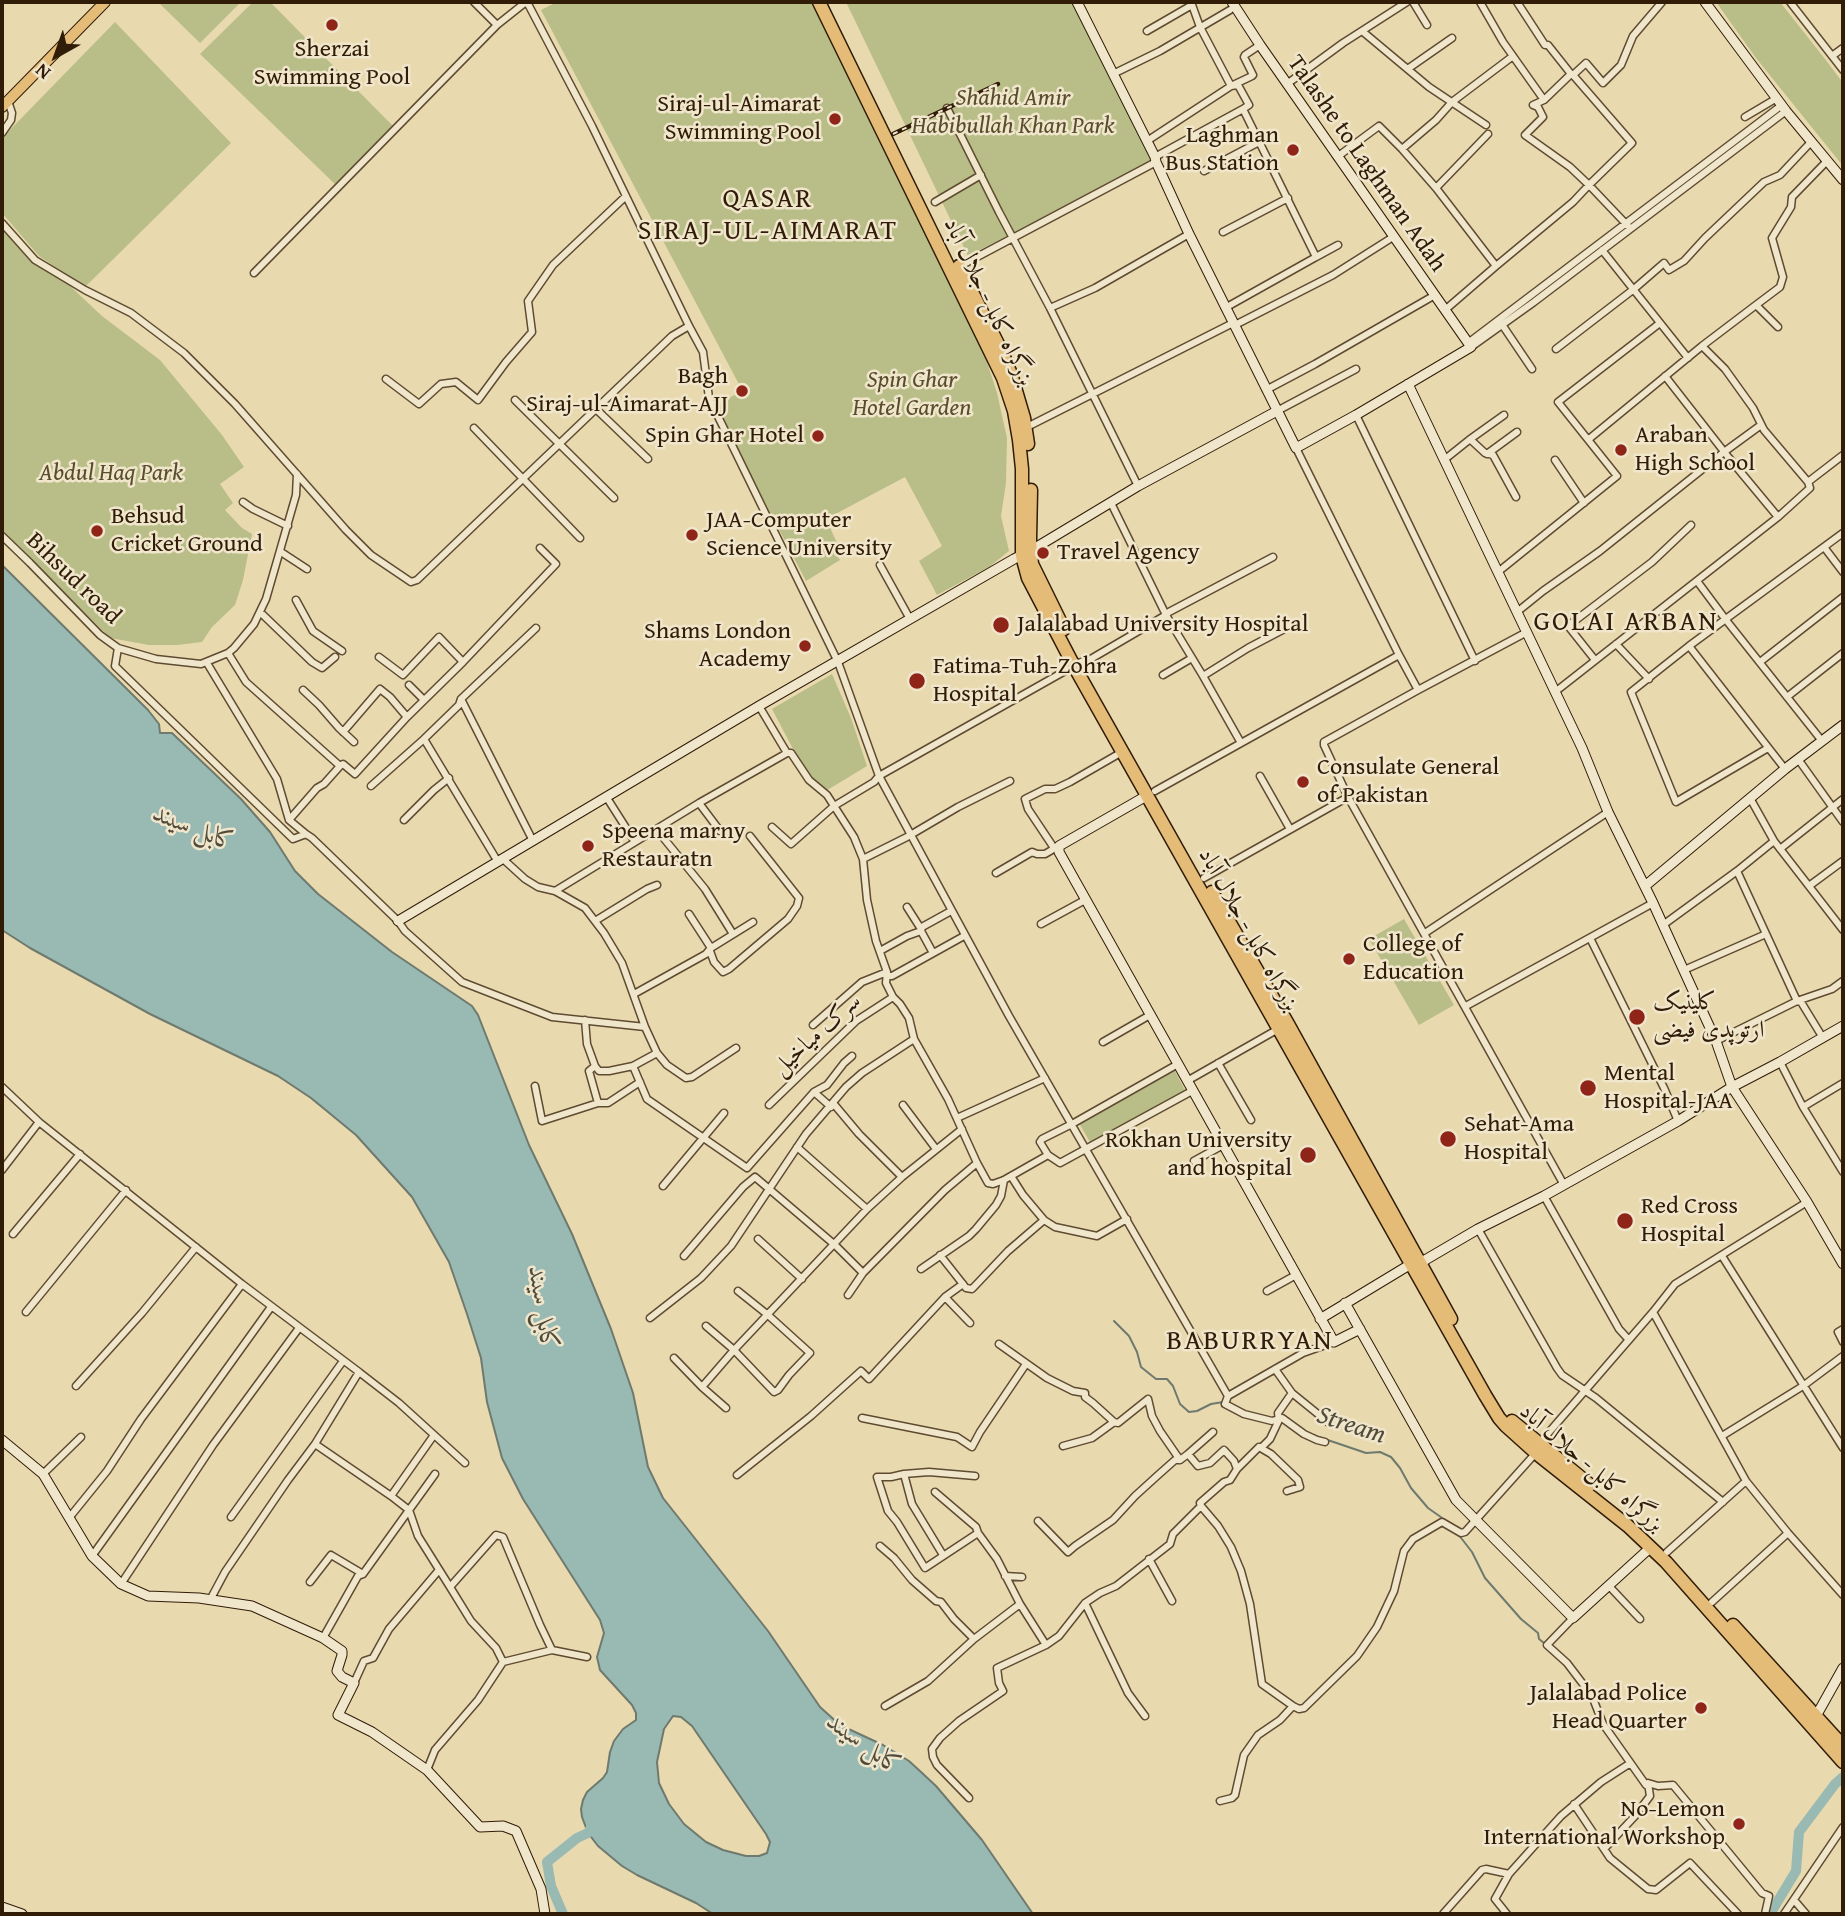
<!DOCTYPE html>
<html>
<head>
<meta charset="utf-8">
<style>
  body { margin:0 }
  #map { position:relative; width:1845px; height:1916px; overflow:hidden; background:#e8d9af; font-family:"Gentium Book Plus",serif }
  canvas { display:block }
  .frame { position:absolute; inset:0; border:4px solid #301c07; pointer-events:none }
  .north { position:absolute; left:21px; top:21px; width:70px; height:70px; -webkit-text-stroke:5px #f0e6cb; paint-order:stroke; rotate:220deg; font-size:19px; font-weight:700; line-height:28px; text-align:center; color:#301c07 }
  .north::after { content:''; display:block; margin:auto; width:24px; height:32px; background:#301c07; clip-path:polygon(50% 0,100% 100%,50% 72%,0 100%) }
</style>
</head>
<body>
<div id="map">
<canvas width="1845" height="1916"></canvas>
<div class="frame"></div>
<div class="north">N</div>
</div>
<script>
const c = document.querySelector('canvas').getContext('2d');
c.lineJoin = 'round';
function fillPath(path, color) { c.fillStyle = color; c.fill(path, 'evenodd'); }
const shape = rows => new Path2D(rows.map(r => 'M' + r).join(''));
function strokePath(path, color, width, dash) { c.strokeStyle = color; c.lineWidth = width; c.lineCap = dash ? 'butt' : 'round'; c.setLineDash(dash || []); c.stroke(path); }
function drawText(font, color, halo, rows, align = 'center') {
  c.font = font + ' "Gentium Book Plus",Amiri,serif'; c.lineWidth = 5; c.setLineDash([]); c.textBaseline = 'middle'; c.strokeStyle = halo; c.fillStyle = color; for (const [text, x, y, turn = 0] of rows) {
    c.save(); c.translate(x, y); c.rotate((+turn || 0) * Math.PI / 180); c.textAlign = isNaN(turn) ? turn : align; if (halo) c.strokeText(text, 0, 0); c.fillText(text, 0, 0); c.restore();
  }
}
const green = shape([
  [158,2,241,2,200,43],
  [253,2,270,2,393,126,337,186,200,54],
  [557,2,814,2,952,285,986,359,997,393,1007,438,1006,483,1001,516,1009,551,989,567,937,595,919,561,942,546,905,477,826,519,838,545,833,548,840,560,806,581,715,407,742,390,541,10],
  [846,2,1072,2,1154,161,968,256],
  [1716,2,1780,2,1825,59,1843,83,1843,166,1756,58],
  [115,22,231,143,85,287,39,256,2,213,2,138],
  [2,228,33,263,69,285,102,316,160,360,222,435,244,467,220,484,233,503,225,510,242,528,252,534,243,580,235,605,212,627,202,642,177,645,149,645,110,638,2,530],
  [832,674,851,718,867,766,824,792,803,768,772,709],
  [1404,919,1454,1005,1419,1025,1369,939],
  [1174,1069,1185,1090,1091,1144,1079,1123]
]);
const water = shape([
  [2,565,148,710,159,724,160,733,172,733,241,799,270,832,295,871,318,894,392,952,472,1006,478,1015,529,1145,572,1234,611,1329,633,1393,648,1467,663,1498,768,1631,820,1707,840,1725,883,1745,909,1761,921,1772,936,1786,982,1840,1033,1914,713,1914,696,1903,637,1875,622,1866,598,1846,588,1833,582,1817,581,1809,583,1800,587,1792,603,1778,607,1772,610,1752,614,1741,623,1729,636,1720,636,1713,632,1705,600,1670,597,1657,604,1633,600,1620,523,1499,502,1458,487,1402,481,1358,467,1314,449,1262,412,1197,356,1135,311,1098,278,1076,150,1014,30,948,2,930,2,565],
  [673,1716,681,1717,692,1726,766,1834,770,1842,767,1853,759,1856,746,1856,723,1850,706,1842,684,1824,669,1804,659,1783,657,1762,664,1729,673,1716]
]);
const stream = shape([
  [1114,1321,1129,1336,1137,1352,1141,1367,1156,1379,1167,1379,1173,1386,1180,1404,1189,1412,1197,1411,1211,1404,1223,1402],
  [1313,1435,1366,1453,1380,1452,1391,1457,1400,1468,1411,1488,1428,1508,1445,1520],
  [1458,1534,1472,1552,1485,1578,1521,1619,1538,1633,1539,1639,1544,1643]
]);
const river = shape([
  [563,1914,551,1886,547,1862,577,1838,588,1833,595,1820],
  [1770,1914,1796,1871,1799,1832,1835,1784,1843,1777]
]);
const street = shape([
  [474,2,497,25,526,2],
  [527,2,592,126,689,326,703,352,709,398,838,662,879,776,1009,1016,1228,1396,1303,1353,1334,1342],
  [1191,2,1200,27,1231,86,1238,85,1249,105,1243,109,1316,257,1225,308],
  [1413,2,1427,25],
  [1480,2,1503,42,1544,100,1571,74,1548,45,1545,45,1517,2],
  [1790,2,1843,70],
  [1147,31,1192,5],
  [1362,31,1429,87,1486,125],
  [1832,56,1843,48],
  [1409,68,1452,38],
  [1113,74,1160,51,1230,10],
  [1287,84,1343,43,1407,2],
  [1544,100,1533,105,1538,107,1543,117,1525,135,1570,167,1589,185,1632,143,1573,75,1586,63,1603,83,1621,65,1633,36,1662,2],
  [947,108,999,212,1050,308,1138,486],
  [1745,117,1777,98],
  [2,133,11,120,12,113,8,101],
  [1147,141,1231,86,1252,76,1253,75,1244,57,1245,55,1260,45],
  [1402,149,1436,120,1452,102,1513,56],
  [1155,157,1243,109],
  [1337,157,1379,126,1402,149,1436,188,1496,266,1445,310],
  [1204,171,1259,142],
  [1436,188,1488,134],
  [935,202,981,175],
  [2,223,35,260,85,290,131,313,184,353,235,404,346,530,371,555,411,582,417,580,672,336,689,326],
  [1223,232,1288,198],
  [1602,250,1688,358],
  [1316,257,1338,245],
  [960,266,1156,162],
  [1496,266,1573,202,1589,185,1628,226],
  [254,273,497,25],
  [1756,305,1780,287,1783,277,1772,238,1791,207,1792,197,1827,161],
  [1050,308,1095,288,1189,234],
  [1235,325,1333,275,1393,237],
  [1503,326,1532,369],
  [1468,343,1782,105],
  [1471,347,1534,302,1786,111],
  [1556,349,1634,289,1664,263,1669,270,1684,261,1705,238,1764,182,1780,175,1811,142],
  [1665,376,1729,458,1778,517],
  [386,379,419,404,441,384,456,382,478,400,506,362,532,332,528,301,553,265,626,196],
  [1266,390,1315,364,1435,295],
  [515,400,614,498],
  [596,409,648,459],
  [1277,411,1356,369],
  [1356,415,1475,661],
  [1031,425,1233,323],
  [474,428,580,538],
  [1589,439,1702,346,1756,305,1778,327],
  [1469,440,1504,415],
  [1296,448,1399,655,1418,690],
  [1487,454,1517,432],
  [1444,460,1469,440,1472,441,1485,453,1493,455,1516,497],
  [1555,460,1584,503],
  [297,474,296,495,266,599,254,624,234,648,228,653,201,664,156,659,118,648,115,666,293,839,306,834,312,838,398,921,405,931,462,982,552,1017,645,1027],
  [1808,482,1843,455],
  [243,502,253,509,288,526],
  [1111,503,1166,615,1203,676,1241,743],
  [2,536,30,563,100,635,118,648],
  [1824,547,1843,572],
  [281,552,307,569],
  [880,565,910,619],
  [1498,572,1617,476,1558,402,1660,323],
  [1697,581,1726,620,1822,741],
  [296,600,313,631,342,651],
  [260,612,312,662,322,668,335,657],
  [1517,612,1543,591,1600,551,1724,452,1761,425],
  [1527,632,1418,690,1324,742,1324,745,1348,797,1564,1185],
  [1616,644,1649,679],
  [1689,646,1785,769],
  [228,653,246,682,340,766,324,784,317,788,289,820],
  [379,657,403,675,439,637,463,662],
  [1595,660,1568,626,1652,562,1691,525],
  [1760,662,1843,597],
  [207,663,277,779,289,820,306,834],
  [1163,675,1192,658],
  [1203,676,1248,648,1290,626],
  [409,685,424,700],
  [303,690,319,705,339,728,354,742],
  [1555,692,1778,517,1810,488,1808,482,1764,430,1753,408,1725,369,1702,346],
  [1787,697,1843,653],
  [461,699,533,841],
  [759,706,787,753,791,753,809,780,827,795,854,837,863,859,867,900,876,941,887,972,886,983,893,997,900,1004,909,1018,914,1039,948,1099,977,1163,988,1183,993,1184,1004,1180,1048,1155],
  [343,732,380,689,390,697,407,717],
  [424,739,498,862],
  [1768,748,1676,802,1631,692,1689,646,1843,533],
  [1798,759,1843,822],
  [340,766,343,764,355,774,407,717,463,662,556,564,540,548],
  [1260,776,1290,829],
  [371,786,424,739,459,705,461,699,536,628],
  [1155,791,1399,655],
  [607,798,635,842],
  [1750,798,1774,841,1843,930],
  [699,803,720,831],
  [404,820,434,790,449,778],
  [772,827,791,844,834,806,874,782,879,776,1081,662,1089,660,1166,615,1169,612,1273,557],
  [657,830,705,889,733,934],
  [1054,848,1028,809,1025,799,1045,789,1055,789,1070,782,1122,752],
  [1780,849,1843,799],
  [503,859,525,879,538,887,555,891,585,908,604,933,622,963,645,1027,657,1053,633,1066,609,1071,599,1071,595,1066,587,1044,585,1020],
  [863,859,907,837,958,807,1010,781],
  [1737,871,1797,1001,1801,1002,1823,1038],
  [996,873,1032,852,1037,854,1045,854,1057,847],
  [1204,878,1348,797],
  [1809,886,1843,861],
  [555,891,699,803,787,753],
  [907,907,921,929],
  [689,914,711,948],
  [595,921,647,889,657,885],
  [1041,924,1085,900],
  [1663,925,1737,871,1774,841],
  [921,931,933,953],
  [1425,933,1608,812],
  [1590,938,1664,1088,1678,1121],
  [710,951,714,962,723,972,729,969,788,919,797,906,799,898,750,836],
  [880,951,907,936,921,931,922,927,951,911],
  [1684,970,1766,934],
  [887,976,892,976,964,936],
  [634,994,706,954,711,948,753,922],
  [1466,1006,1653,903],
  [813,1025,862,982,887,972],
  [1716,1041,1797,1001,1832,989,1843,981],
  [1103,1042,1150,1015],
  [657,1053,667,1065,686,1078,692,1077,736,1048],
  [1780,1062,1803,1107,1843,1172],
  [1218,1063,1251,1120],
  [1178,1064,1072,1124,1042,1139,1040,1142,1048,1155,1060,1163,1192,1091],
  [595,1066,589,1071,598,1103],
  [633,1066,647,1099,747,1168,814,1092],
  [1187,1081,1280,1028],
  [535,1086,542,1121,598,1103,608,1103,640,1082],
  [2,1087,39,1122,242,1284,359,1372,315,1444,391,1496,409,1510,418,1536,450,1587,471,1621,496,1648,503,1662,478,1700,435,1750,427,1770],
  [833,1103,859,1134,902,1177],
  [769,1105,856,1021,893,997],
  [903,1105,936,1149],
  [831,1107,814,1092,827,1085,844,1063,852,1056],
  [1803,1107,1843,1083],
  [957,1118,1045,1078],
  [797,1147,867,1209],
  [1194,1161,1223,1145],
  [2,1170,39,1122],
  [1011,1176,1023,1195,1044,1220,1055,1227,1097,1236,1127,1219],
  [663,1186,724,1113],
  [1544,1196,1619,1329,1629,1340],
  [1478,1229,1557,1368,1562,1375,1596,1398,1723,1502],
  [13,1234,80,1154],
  [758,1239,802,1279],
  [940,1255,966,1288,972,1289,1008,1251,1044,1220],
  [684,1256,743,1187,755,1177,835,1245,863,1273],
  [1722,1256,1843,1448],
  [921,1269,969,1236,976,1229,996,1205,1001,1196,1004,1180],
  [1267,1291,1296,1275],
  [848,1295,863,1273,945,1190,977,1163],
  [945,1297,970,1323],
  [26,1312,126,1190],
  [1653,1312,1746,1481,1788,1533,1843,1595],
  [650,1318,701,1278,731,1246,806,1134,846,1087,862,1073,914,1039],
  [706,1326,734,1350,774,1392,778,1390,789,1375,810,1353,768,1315,738,1291],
  [1843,1329,1838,1332,1843,1342],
  [999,1344,1047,1378,1073,1391,1085,1393,1085,1397,1093,1403,1114,1422,1118,1423,1148,1399,1152,1416,1160,1431,1180,1460],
  [674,1358,702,1387,726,1408],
  [1275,1369,1292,1393,1329,1423],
  [359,1372,399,1403,465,1463],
  [76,1386,142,1313,196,1247],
  [702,1387,734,1350,867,1209,902,1177,962,1129],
  [1228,1396,1225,1404,1244,1414,1272,1421,1282,1418,1304,1434,1317,1440,1325,1442],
  [862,1418,957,1437,972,1447,980,1432,1026,1364],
  [1722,1436,1803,1386,1843,1356],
  [1063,1446,1092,1438,1114,1422],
  [1259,1447,1271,1454,1298,1480,1300,1487,1287,1491],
  [1188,1454,1213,1432],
  [43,1474,81,1437],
  [904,1474,912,1504,943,1555],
  [737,1475,811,1416,861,1371,869,1379,945,1297,963,1284],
  [975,1476,929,1472,904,1474,891,1477,877,1477,888,1511,897,1522,925,1568,978,1533,997,1559,1020,1604,1046,1645],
  [935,1492,976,1527,978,1533],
  [391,1496,434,1435],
  [1201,1506,1218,1526,1231,1547,1241,1571,1250,1604,1262,1684,1293,1706,1280,1720,1258,1735,1244,1755,1235,1795,1232,1798,1220,1801],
  [231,1517,343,1361],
  [69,1518,107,1471,141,1419,242,1284],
  [1038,1521,1068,1552,1075,1546,1113,1520,1135,1496,1157,1476,1175,1460,1180,1460,1188,1454,1198,1466,1210,1463,1224,1450,1234,1461,1237,1469,1259,1447,1262,1447,1270,1439,1279,1420,1278,1413,1292,1393],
  [880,1546,894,1558,912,1580,936,1601,941,1602,954,1619,974,1639],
  [1667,1552,1746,1481],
  [92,1556,271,1307],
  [1149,1559,1172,1601],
  [1005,1576,1022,1577],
  [310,1582,331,1555,363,1574],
  [121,1584,213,1445,299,1328],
  [1609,1586,1640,1619],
  [450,1587,496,1535,503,1537,540,1625,552,1650],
  [210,1600,225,1572,288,1480,315,1444],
  [1712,1602,1788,1533],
  [1085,1603,1128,1693,1145,1716],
  [1573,1618,1547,1645,1567,1663,1586,1688,1592,1696,1603,1724,1646,1785,1648,1783,1658,1786,1673,1785,1762,1893,1769,1896,1765,1914],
  [323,1638,358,1576,363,1574,435,1474],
  [503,1662,552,1650,587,1657],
  [354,1683,364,1661,373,1658,389,1629,439,1570],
  [885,1706,928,1681,974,1639,1020,1604],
  [1293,1706,1299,1709,1304,1708,1357,1656,1377,1627,1394,1591,1404,1551,1413,1539,1442,1522,1461,1533,1465,1532,1534,1455,1544,1438,1653,1312,1675,1284,1807,1202],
  [969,1798,937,1765,933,1757,932,1749,940,1738,959,1721,1003,1691,999,1683,997,1668,1046,1645,1059,1636,1085,1603,1100,1593,1116,1586,1170,1544,1173,1534,1201,1506,1200,1503,1224,1482,1230,1480,1237,1469],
  [1574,1804,1610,1858,1648,1889,1656,1890,1690,1863,1738,1914],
  [1605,1848,1635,1816,1650,1796,1648,1783],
  [1794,1900,1806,1914],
  [1443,1914,1482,1870,1486,1869,1509,1874,1561,1816,1601,1782,1629,1764],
  [1507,1914,1495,1899,1509,1874],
  [1784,1914,1843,1827]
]);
const secondary = shape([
  [1077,2,1155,157,1156,162,1189,234,1296,448,1356,415,1471,347,1260,45,1232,2],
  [1705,2,1786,111,1843,180],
  [1408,384,1582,748,1608,812,1653,903,1716,1041,1732,1087,1807,1202,1843,1264],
  [1148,795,1059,846,1059,852,1334,1342,1360,1329],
  [1645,886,1785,769,1843,725],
  [398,921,759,706,1014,559,1030,551,1138,486,1277,411],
  [1345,1303,1456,1500,1573,1618,1651,1547],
  [1320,1319,1406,1267,1420,1263,1478,1229,1544,1196,1678,1121,1732,1087,1780,1062,1843,1026],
  [2,1440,43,1474,92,1556,121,1584,148,1596,199,1598,252,1606,323,1638,342,1651,342,1655,337,1671,342,1677,354,1683,338,1715,372,1732,427,1770,480,1827,503,1826,516,1831,541,1889,545,1914],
  [1815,1718,1843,1668],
  [2,1907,22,1914]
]);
const primary = shape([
  [2,107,105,2]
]);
const highway = shape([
  [819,2,1003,378,1014,411,1019,440,1022,469,1022,556,1028,578,1074,666,1485,1395,1499,1418,1506,1426,1536,1453,1628,1526,1666,1562,1843,1762],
  [959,266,1001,350,1011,374,1024,418,1028,444],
  [1031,490,1030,540,1032,564,1064,629],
  [1212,892,1288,1024,1451,1319],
  [1512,1421,1590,1485],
  [1733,1625,1843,1746]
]);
const rail = shape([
  [893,134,998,84]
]);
const markers = [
  [332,25,7,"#8f2418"],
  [835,119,7,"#8f2418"],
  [1293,150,7,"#8f2418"],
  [742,391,7,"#8f2418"],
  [818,436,7,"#8f2418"],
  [1621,450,7,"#8f2418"],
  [97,531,7,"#8f2418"],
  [692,535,7,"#8f2418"],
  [1043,553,7,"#8f2418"],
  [1001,625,9,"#8f2418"],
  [805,646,7,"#8f2418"],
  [917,681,9,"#8f2418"],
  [1303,782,7,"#8f2418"],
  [588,846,7,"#8f2418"],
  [1349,959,7,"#8f2418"],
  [1637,1017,9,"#8f2418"],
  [1588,1088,9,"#8f2418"],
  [1448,1139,9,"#8f2418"],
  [1308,1155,9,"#8f2418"],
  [1625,1221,9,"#8f2418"],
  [1701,1708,7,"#8f2418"],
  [1739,1824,7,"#8f2418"]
];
const poiNames = [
  ["Sherzai",332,50,"center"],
  ["Swimming Pool",332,78,"center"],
  ["Siraj-ul-Aimarat",821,105,"right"],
  ["Swimming Pool",821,133,"right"],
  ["Laghman",1279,136,"right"],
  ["Bus Station",1279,164,"right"],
  ["Bagh",728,377,"right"],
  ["Siraj-ul-Aimarat-AJJ",728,405,"right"],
  ["Spin Ghar Hotel",804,436,"right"],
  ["Araban",1635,436],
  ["High School",1635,464],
  ["Behsud",111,517],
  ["Cricket Ground",111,545],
  ["JAA-Computer",706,521],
  ["Science University",706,549],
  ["Travel Agency",1057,553],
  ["Jalalabad University Hospital",1017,625],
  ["Shams London",791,632,"right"],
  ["Academy",791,660,"right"],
  ["Fatima-Tuh-Zohra",933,667],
  ["Hospital",933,695],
  ["Consulate General",1317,768],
  ["of Pakistan",1317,796],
  ["Speena marny",602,832],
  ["Restauratn",602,860],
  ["College of",1363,945],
  ["Education",1363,973],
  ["کلینیک",1653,1003],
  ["ارتوپدی فیضی",1653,1031],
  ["Mental",1604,1074],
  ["Hospital-JAA",1604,1102],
  ["Sehat-Ama",1464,1125],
  ["Hospital",1464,1153],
  ["Rokhan University",1292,1141,"right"],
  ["and hospital",1292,1169,"right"],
  ["Red Cross",1641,1207],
  ["Hospital",1641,1235],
  ["Jalalabad Police",1687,1694,"right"],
  ["Head Quarter",1687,1722,"right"],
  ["No-Lemon",1725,1810,"right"],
  ["International Workshop",1725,1838,"right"]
];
const parkNames = [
  ["Shahid Amir",1013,99],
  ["Habibullah Khan Park",1013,127],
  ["Spin Ghar",912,381],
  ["Hotel Garden",912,409],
  ["Abdul Haq Park",111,474]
];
const streetNames = [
  ["Talashe to Laghman Adah",1366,164,55],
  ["بزرگراه کابل- جلال آباد",988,302,65],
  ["Bihsud road",73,579,44],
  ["بزرگراه کابل- جلال آباد",1248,930,61],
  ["سرک میاخیل",817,1035,-42],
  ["بزرگراه کابل- جلال آباد",1591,1468,41]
];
const waterNames = [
  ["کابل سيند",194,829,22],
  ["کابل سيند",542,1309,81],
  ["Stream",1351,1426,18],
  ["کابل سيند",864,1745,36]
];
const quarterNames = [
  ["QASAR",768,200],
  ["SIRAJ-UL-AIMARAT",768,232],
  ["GOLAI ARBAN",1626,623],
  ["BABURRYAN",1250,1342]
];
fillPath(green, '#b9be88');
fillPath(water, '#99b9b3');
strokePath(water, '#6f7a6e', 2);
strokePath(stream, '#6f7a6e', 2);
strokePath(river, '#99b9b3', 10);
strokePath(street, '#5e4b31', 9);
strokePath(secondary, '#301c07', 11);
strokePath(primary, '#301c07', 12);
strokePath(highway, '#301c07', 15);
strokePath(street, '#f0e6cb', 6);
strokePath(secondary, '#f0e6cb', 9);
strokePath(primary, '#e4bc78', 10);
strokePath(highway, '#e4bc78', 12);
strokePath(rail, '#301c07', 4.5);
strokePath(rail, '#f0e6cb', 2, [5]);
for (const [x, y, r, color] of markers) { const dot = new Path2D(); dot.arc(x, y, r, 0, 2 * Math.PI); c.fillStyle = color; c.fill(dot); strokePath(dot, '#f0e6cb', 2.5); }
drawText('24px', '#301c07', '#f0e6cb', poiNames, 'left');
drawText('italic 24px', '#594d2e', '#f0e6cb', parkNames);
drawText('24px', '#301c07', '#f0e6cb', streetNames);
drawText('italic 26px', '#504b3b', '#f0e6cb', waterNames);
c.letterSpacing = '2px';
drawText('28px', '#301c07', '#f0e6cb', quarterNames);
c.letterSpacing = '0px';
</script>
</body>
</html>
